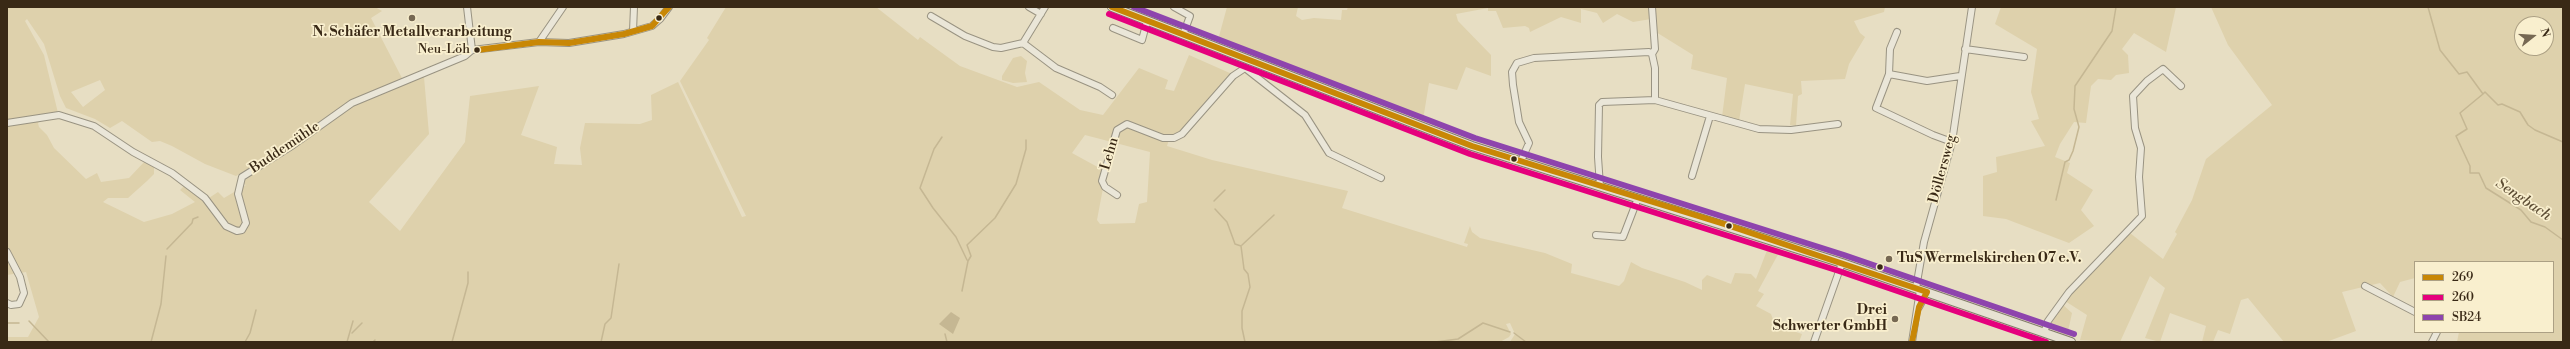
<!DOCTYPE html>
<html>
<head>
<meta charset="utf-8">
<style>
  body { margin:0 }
  #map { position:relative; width:2570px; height:349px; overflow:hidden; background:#e7dec3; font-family:"Libre Bodoni",serif }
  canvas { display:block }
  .frame { position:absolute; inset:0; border:8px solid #392916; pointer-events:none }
  .legend { position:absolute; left:2414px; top:261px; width:140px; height:72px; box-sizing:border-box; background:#f9efce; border:1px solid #aca084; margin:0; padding:5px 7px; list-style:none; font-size:12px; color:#392916 }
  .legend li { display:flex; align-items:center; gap:8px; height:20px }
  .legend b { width:20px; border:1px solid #aca084 }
  .north { position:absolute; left:2514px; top:16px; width:40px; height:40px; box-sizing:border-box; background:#f9efce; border:1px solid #aca084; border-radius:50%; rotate:73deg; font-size:11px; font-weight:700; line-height:16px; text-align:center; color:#392916 }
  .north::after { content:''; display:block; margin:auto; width:14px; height:18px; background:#766853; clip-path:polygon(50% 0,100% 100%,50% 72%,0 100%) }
</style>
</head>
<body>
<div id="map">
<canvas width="2570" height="349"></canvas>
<div class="frame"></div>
<ul class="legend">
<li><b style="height:5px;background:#c88706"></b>269</li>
<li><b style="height:5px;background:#e5007d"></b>260</li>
<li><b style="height:5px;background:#8e44ad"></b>SB24</li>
</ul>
<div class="north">N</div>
</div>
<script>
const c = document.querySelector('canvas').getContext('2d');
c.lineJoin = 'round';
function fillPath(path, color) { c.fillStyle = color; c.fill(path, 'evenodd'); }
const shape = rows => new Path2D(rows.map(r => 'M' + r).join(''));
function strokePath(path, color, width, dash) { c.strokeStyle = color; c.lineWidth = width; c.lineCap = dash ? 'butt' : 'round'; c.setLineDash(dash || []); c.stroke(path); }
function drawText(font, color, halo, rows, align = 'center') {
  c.font = font + ' "Libre Bodoni",serif'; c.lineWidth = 3.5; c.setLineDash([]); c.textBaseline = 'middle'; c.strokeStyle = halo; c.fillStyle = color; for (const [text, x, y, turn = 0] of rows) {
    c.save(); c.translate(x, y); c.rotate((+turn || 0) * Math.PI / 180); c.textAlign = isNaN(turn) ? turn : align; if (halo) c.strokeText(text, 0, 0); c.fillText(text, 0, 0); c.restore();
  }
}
const green = shape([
  [7,7,375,7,382,11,371,18,403,80,342,106,295,141,236,176,205,164,172,146,160,141,152,142,122,121,110,128,95,119,66,108,60,96,44,44,27,19,25,21,44,55,58,113,7,122],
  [100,80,105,90,83,107,71,92],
  [726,7,876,7,918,40,920,37,960,66,1017,87,1039,82,1080,110,1103,115,1139,68,1168,80,1165,89,1174,91,1189,55,1232,74,1182,132,1170,136,1167,146,1212,160,1348,191,1342,208,1467,247,1468,244,1464,243,1470,226,1472,232,1480,238,1545,253,1572,264,1571,273,1619,286,1624,281,1631,262,1642,268,1685,282,1702,290,1702,280,1707,275,1731,284,1735,273,1751,274,1756,279,1769,245,1781,249,1758,291,1764,294,1756,306,1771,314,1775,325,1802,334,1799,342,1510,342,1515,334,1510,323,1506,324,1511,334,1509,337,1500,342,7,342,7,337,28,337,39,317,26,272,7,275,7,124,41,120,38,123,39,127,47,135,54,148,86,179,97,173,101,182,129,178,146,160,154,166,154,174,147,181,128,198,108,198,103,202,144,222,172,214,195,202,180,190,185,185,206,200,218,192,224,198,246,185,241,183,342,112,376,95,424,77,429,134,369,202,400,231,465,142,470,96,539,86,521,135,557,147,554,164,582,165,580,148,585,123,640,124,652,120,651,95,678,82,742,217,746,216,680,81,709,40,707,38],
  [1085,135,1150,152,1147,202,1139,204,1135,223,1100,224,1097,220,1103,188,1100,185,1103,170,1072,153],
  [1227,7,1298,7,1296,16,1302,20,1314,18,1341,20,1342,10,1347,10,1348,7,1885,7,1884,12,1854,21,1860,33,1865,37,1849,64,1845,79,1801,81,1802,94,1798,96,1796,126,1790,125,1793,94,1745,84,1739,121,1722,117,1727,78,1691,69,1693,55,1656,32,1651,19,1633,22,1617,14,1603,23,1597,13,1581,9,1581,23,1561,17,1530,32,1529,28,1525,26,1503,28,1496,11,1488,11,1488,8,1456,14,1458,21,1491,55,1491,76,1466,67,1457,90,1429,83,1423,120,1218,40],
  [2001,7,2176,7,2166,52,2134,33,2122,49,2128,55,2129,73,2116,75,2111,80,2098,79,2091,86,2086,123,2074,122,2060,144,2055,157,2070,163,2067,173,2093,190,2081,210,2094,226,2069,243,2006,219,1983,216,1983,176,1997,172,1996,157,2045,146,2031,121,2039,119,2031,92,2037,49,1995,24],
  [2211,7,2563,7,2563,342,2457,342,2459,332,2553,332,2553,262,2415,262,2415,278,2400,282,2393,297,2380,283,2342,292,2356,331,2326,342,2284,342,2248,298,2241,300,2230,334,2218,330,2213,342,2202,342,2206,326,2170,313,2160,342,2145,338,2165,288,2150,276,2120,342,2080,340,2087,315,2065,301,2130,233,2163,259,2177,234,2175,232,2192,200,2206,159,2272,105,2228,45],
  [2522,24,2546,24,2546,48,2522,48],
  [1021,56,1027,61,1025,73,1027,82,1013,83,1002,80,1002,76,1013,58],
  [2062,304,2072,313,2067,336,2049,328]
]);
const water = shape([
  [951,312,960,318,953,334,939,324]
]);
const stream = shape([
  [2428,7,2440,50,2459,74,2467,72,2483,94],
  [2483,94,2460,113,2467,129,2456,136,2470,166,2470,173,2479,173,2486,188,2521,210,2531,222,2545,227,2563,240],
  [2483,94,2485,92,2498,105,2502,104,2520,112,2528,125,2535,130,2563,142],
  [942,137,934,149,920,188,933,208,956,237,967,260],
  [2056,200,2065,162,2069,160,2073,151,2079,127,2074,109,2075,86,2112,31,2116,7],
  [1214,201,1225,190],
  [1215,209,1227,222,1235,244,1241,246,1244,269,1248,274,1250,287,1242,311,1242,328,1245,342],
  [1242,245,1274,215],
  [167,249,192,223,193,219,198,217],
  [962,291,968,261,971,256,967,245,995,218,1016,184,1026,149,1026,140],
  [29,321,49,342],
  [7,323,19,323],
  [352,333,362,323],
  [1514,333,1526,342],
  [945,334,947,342],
  [151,342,161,304,166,256],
  [245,342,250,333,256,310],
  [347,342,353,321],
  [373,342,375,340],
  [452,342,468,283,468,272],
  [601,342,605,324,611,318,619,264],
  [1435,342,1458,339,1483,323,1510,332]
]);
const minor = shape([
  [467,7,472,50],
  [1029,7,1041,14],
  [1174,7,1190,16,1183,35],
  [931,16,965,36,993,47,1001,48,1023,43],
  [1113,28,1142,40,1147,21],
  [633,31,634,7],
  [1897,32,1890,49,1889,74,1876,108,1933,135,1952,142],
  [539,42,563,7],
  [1023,43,1056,68,1100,87,1112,95],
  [1023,43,1045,7],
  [1965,49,2024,57],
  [1652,54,1655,49,1652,7],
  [1245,68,1305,115,1329,153,1381,178],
  [1889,74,1927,81,1960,76],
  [1655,100,1759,129,1791,130,1838,124],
  [7,123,59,115,94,126,133,152,172,173,205,198,226,226,237,231,242,230,246,223,238,194,242,177,293,145,352,103,465,56,472,50,539,42,569,43,624,34,652,26,660,19,669,7],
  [1521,161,1529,143,1519,122,1513,85,1512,72,1517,63,1534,58,1649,52,1652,54],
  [1692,176,1710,116],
  [1600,186,1598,157,1599,105,1602,102,1655,100,1655,68,1652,54],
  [1117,195,1105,187,1102,181,1117,130,1127,124,1163,138,1174,138,1182,134,1233,76,1245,68],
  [1596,235,1623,237,1638,198],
  [7,252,20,277,24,293,19,304,11,305,7,303],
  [2365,286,2415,312],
  [1916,288,1924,242,1952,142,1972,7],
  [1919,307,1927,292],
  [2044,333,2048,321,2069,292,2142,216,2139,177,2141,148,2135,128,2133,96,2147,81,2163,69,2181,86],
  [1814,342,1842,263],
  [1912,342,1920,290],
  [2432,342,2437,332]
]);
const major = shape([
  [1112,7,1472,146,1842,263,2071,342]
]);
const bus1 = shape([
  [1112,7,1472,146,1724,224,1927,292,1919,307,1912,342],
  [477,50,539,42,569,43,624,34,652,26,669,7]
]);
const bus2 = shape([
  [1109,14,1470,154,1839,271,2046,342]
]);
const bus3 = shape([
  [1134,7,1475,138,1844,255,2074,334]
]);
const markers = [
  [412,18,4,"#766853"],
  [659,18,3.5,"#392916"],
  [477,50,3.5,"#392916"],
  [1514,159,3.5,"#392916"],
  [1729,226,3.5,"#392916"],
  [1889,259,4,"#766853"],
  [1880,267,3.5,"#392916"],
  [1895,319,4,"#766853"]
];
const busNames = [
  ["Neu-Löh",470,50]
];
const poiNames = [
  ["N. Schäfer Metallverarbeitung",412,33],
  ["TuS Wermelskirchen 07 e.V.",1897,259,"left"],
  ["Drei",1887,311,"right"],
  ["Schwerter GmbH",1887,327,"right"]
];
const streetNames = [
  ["Buddemühle",285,148,-34],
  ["Lehn",1110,154,-74],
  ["Döllersweg",1943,169,-75]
];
const waterNames = [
  ["Sengbach",2523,200,34]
];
fillPath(green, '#ded1ac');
fillPath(water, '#c5b793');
strokePath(stream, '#c5b793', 1.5);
strokePath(minor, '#999382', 8);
strokePath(major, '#817a6a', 10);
strokePath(minor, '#eae6d8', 6);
strokePath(major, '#e7e2d2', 8);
strokePath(bus1, '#c88706', 6);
strokePath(bus2, '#e5007d', 6);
strokePath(bus3, '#8e44ad', 6);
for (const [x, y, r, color] of markers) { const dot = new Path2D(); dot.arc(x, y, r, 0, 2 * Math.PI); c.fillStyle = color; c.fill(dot); strokePath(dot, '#f9efce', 1.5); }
drawText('13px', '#392916', '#f9efce', busNames, 'right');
drawText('bold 14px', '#392916', '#f9efce', poiNames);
drawText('14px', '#392916', '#f9efce', streetNames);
drawText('italic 15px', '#5e4e35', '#f9efce', waterNames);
</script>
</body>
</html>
